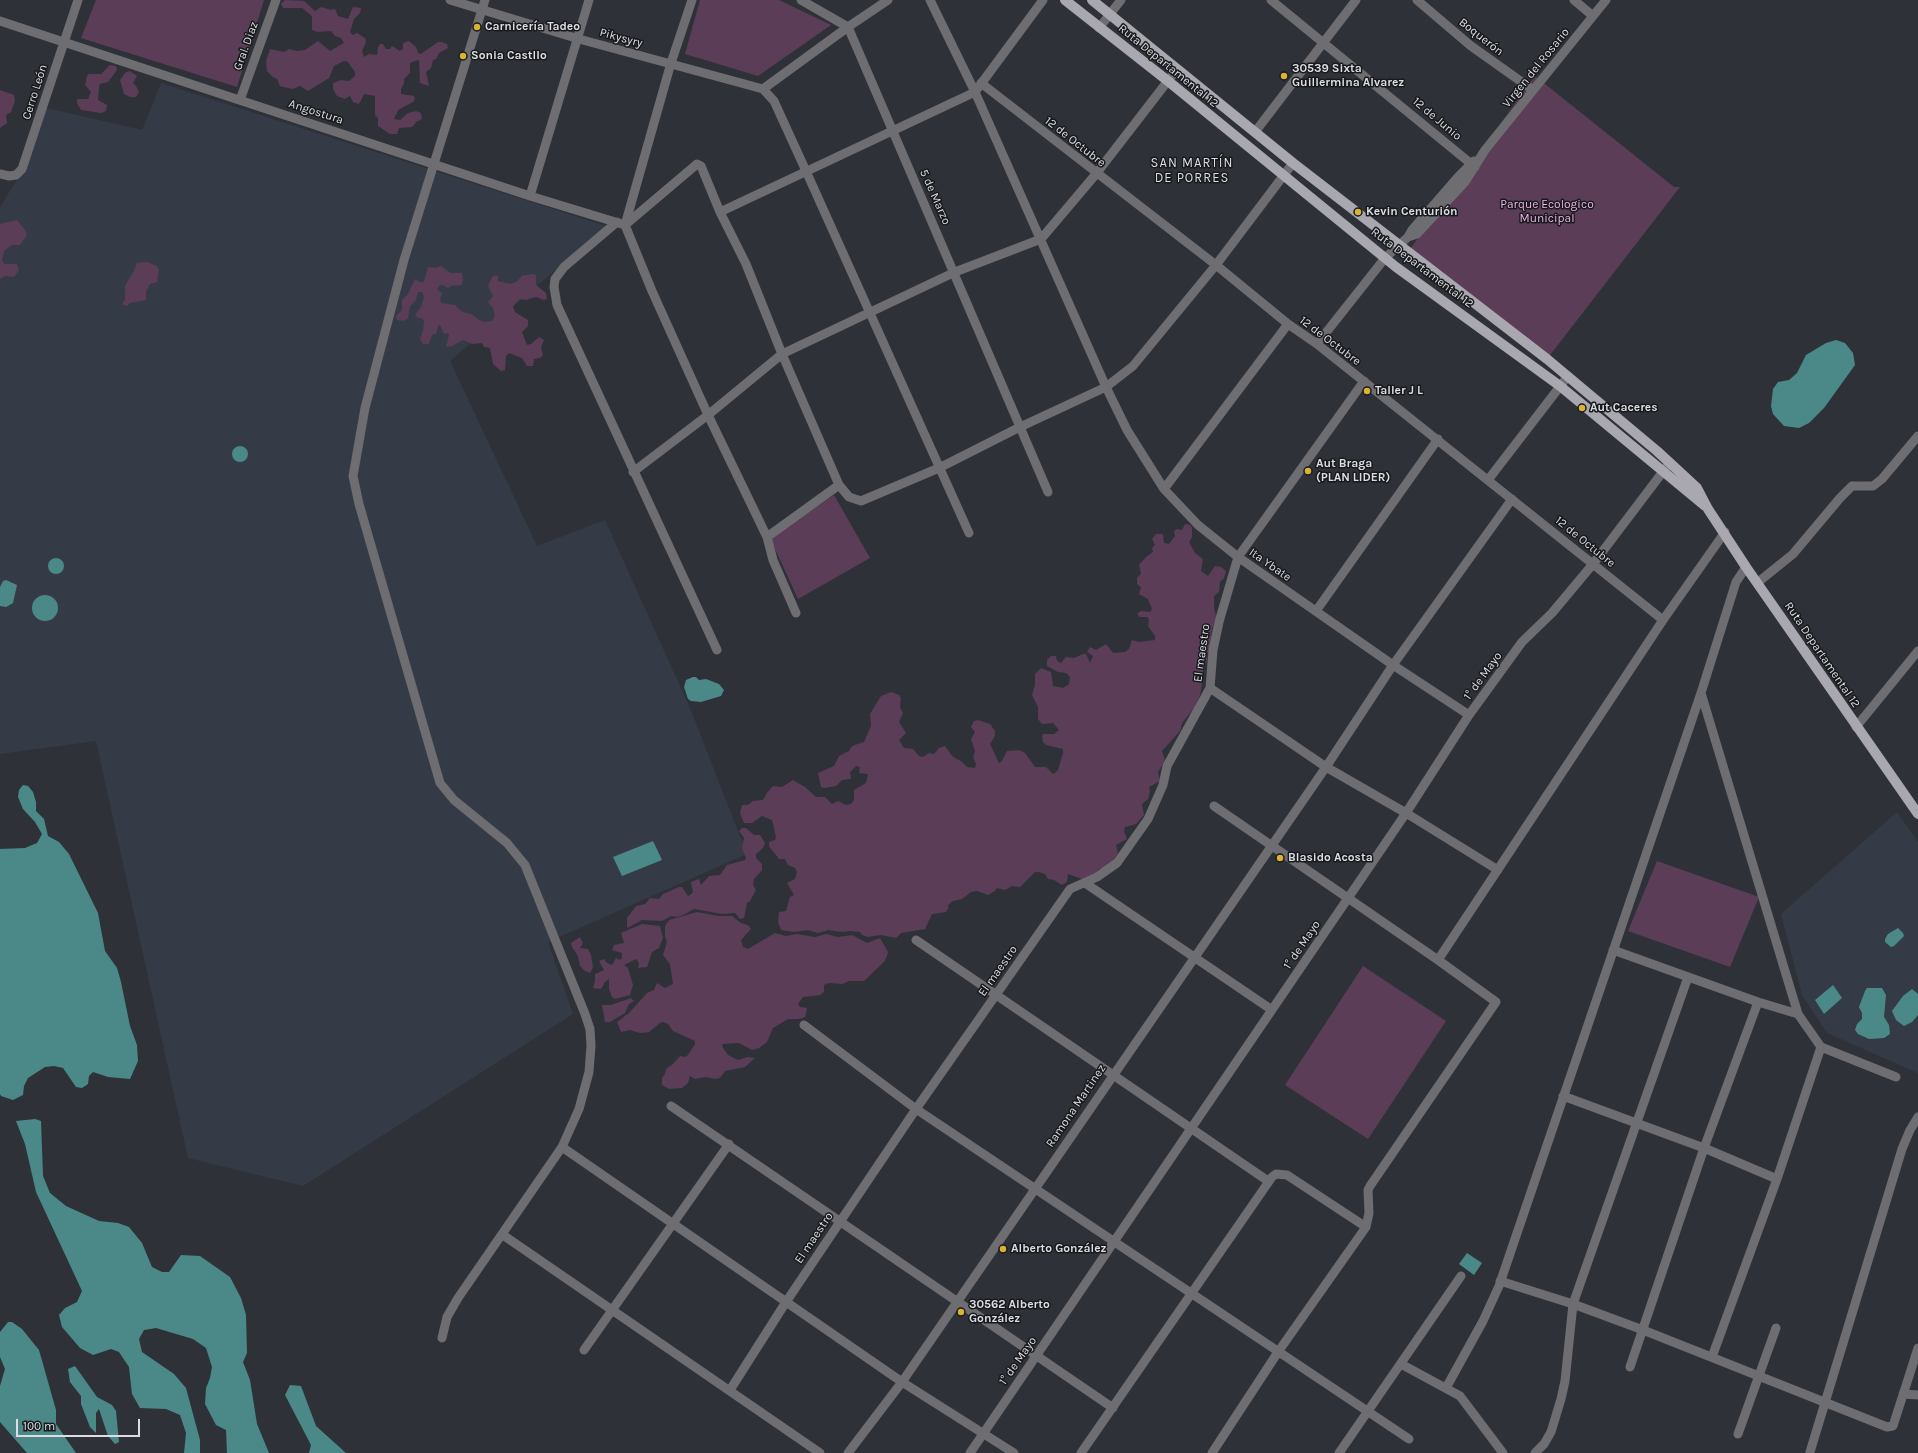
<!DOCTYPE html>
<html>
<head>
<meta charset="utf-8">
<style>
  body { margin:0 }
  #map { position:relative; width:1918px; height:1453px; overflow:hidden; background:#2e3238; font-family:Karla,sans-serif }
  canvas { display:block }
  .scale { position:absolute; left:16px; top:1419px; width:124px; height:18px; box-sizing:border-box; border:2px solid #dcdee3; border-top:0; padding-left:5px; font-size:12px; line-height:14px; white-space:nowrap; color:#dcdee3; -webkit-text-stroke:3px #18191c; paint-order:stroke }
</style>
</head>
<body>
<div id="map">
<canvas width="1918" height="1453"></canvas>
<div class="scale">100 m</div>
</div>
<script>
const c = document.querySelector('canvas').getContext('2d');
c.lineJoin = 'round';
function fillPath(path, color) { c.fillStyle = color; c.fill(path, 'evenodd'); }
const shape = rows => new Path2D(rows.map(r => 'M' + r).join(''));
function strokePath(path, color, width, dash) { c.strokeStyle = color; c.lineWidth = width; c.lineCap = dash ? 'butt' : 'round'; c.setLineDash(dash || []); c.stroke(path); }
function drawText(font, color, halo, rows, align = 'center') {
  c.font = font + ' Karla,sans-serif'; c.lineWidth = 3; c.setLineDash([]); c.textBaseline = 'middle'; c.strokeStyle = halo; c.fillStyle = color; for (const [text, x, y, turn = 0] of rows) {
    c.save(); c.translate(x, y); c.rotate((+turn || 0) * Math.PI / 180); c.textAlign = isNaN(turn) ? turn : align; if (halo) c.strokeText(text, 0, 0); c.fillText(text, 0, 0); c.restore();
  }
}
const built = shape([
  [161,83,606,226,450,361,537,546,605,520,690,708,747,854,548,942,573,1014,303,1186,188,1158,96,741,0,754,0,207,26,165,42,107,142,130],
  [1897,812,1918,842,1918,1073,1827,1033,1802,995,1781,914]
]);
const green = shape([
  [96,0,264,0,237,87,81,38],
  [285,0,304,1,315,11,321,7,331,10,335,9,338,16,348,19,353,7,361,8,360,13,354,19,350,32,353,35,357,33,365,38,366,42,362,51,364,57,369,54,377,55,378,47,380,44,383,44,386,49,390,49,392,46,400,51,403,49,403,43,409,41,416,47,418,53,421,54,438,42,442,42,447,44,448,48,439,53,436,59,433,60,431,68,426,72,429,86,420,83,419,60,418,60,410,63,410,73,404,79,404,83,401,89,401,94,414,96,415,99,413,102,398,110,394,119,400,120,408,113,416,111,421,113,422,119,416,122,412,127,399,128,397,134,390,134,378,126,378,118,375,115,375,96,364,94,359,104,353,102,350,96,345,99,337,96,333,89,333,83,341,80,349,81,355,76,355,72,348,62,344,61,334,66,329,78,308,91,300,86,292,89,280,86,277,79,273,77,267,71,266,61,270,49,284,52,289,49,296,51,305,50,318,41,330,51,344,43,341,38,335,36,331,31,318,32,312,30,312,16,302,8,283,8,281,4],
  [700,0,779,0,831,25,758,76,685,54],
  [110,65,116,66,117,70,108,82,100,84,99,88,98,100,107,105,106,111,101,113,81,110,77,103,77,99,88,99,91,92,85,85,87,76,89,74,101,74],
  [130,71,137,76,133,83,136,86,139,92,136,97,130,97,124,94,120,80,126,72],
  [1535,76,1674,187,1680,187,1547,359,1408,252],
  [0,90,14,95,15,101,11,112,6,115,7,123,0,128],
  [17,220,25,230,27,235,20,245,12,245,4,251,2,260,4,264,17,264,19,270,14,277,6,276,0,279,0,224],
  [147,262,157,266,159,270,157,282,150,284,146,292,146,300,130,303,127,306,124,305,122,304,125,299,125,286,135,269,136,265,137,263],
  [441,266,451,273,462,273,463,281,461,285,451,286,448,288,442,285,439,286,437,289,442,293,440,299,441,303,455,305,461,311,473,315,479,320,485,322,492,321,495,316,493,308,488,302,493,296,488,286,492,277,496,275,498,276,498,281,510,284,516,282,522,276,532,274,536,275,536,285,546,293,547,299,544,300,536,297,526,300,520,299,513,306,515,312,528,320,528,326,522,332,527,345,531,344,539,337,544,340,541,347,543,355,540,358,534,359,533,366,527,366,522,358,509,353,506,356,505,370,501,371,493,364,490,348,484,347,482,343,472,344,463,340,452,346,446,347,449,335,448,333,444,334,440,325,438,326,436,334,432,335,429,344,423,344,420,339,423,331,424,321,422,318,418,318,415,315,421,307,424,297,422,292,418,292,416,300,410,306,408,318,404,321,397,320,396,316,402,310,402,300,408,294,415,279,420,282,424,282,428,267,435,268],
  [834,495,870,558,798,599,770,538],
  [1185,524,1190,525,1192,528,1192,537,1189,542,1195,553,1203,559,1201,571,1208,576,1215,566,1221,567,1226,571,1224,578,1220,582,1219,592,1214,596,1214,608,1216,616,1211,632,1210,649,1207,653,1207,660,1200,679,1202,684,1200,695,1194,708,1182,723,1180,731,1162,751,1165,760,1158,772,1160,781,1149,787,1150,792,1148,799,1142,804,1144,815,1136,824,1125,827,1124,831,1127,839,1116,845,1118,853,1110,865,1105,868,1099,869,1095,874,1082,879,1068,874,1067,882,1062,885,1054,880,1048,879,1045,874,1039,872,1035,872,1020,887,1012,886,1005,890,997,888,995,891,988,895,977,891,971,892,962,899,953,901,947,906,949,907,946,912,932,914,925,929,901,933,896,938,881,935,868,937,862,935,860,932,850,931,842,932,828,930,818,933,808,930,794,932,781,930,778,922,779,912,786,911,790,897,794,895,787,883,795,879,797,872,795,868,788,865,785,859,779,859,769,846,769,842,775,840,776,837,772,820,762,816,752,823,744,823,740,813,742,805,748,805,753,801,763,800,767,793,773,786,782,787,793,780,805,787,816,797,825,797,832,804,838,801,846,805,851,804,854,800,854,790,866,783,868,774,859,773,860,767,856,766,850,772,851,778,850,779,842,780,836,786,824,788,821,787,818,773,834,766,839,756,849,751,852,746,864,742,871,726,870,714,881,696,891,692,899,695,901,698,900,707,903,713,899,722,906,733,899,740,904,748,913,749,919,756,923,757,929,753,934,754,939,748,945,746,953,757,961,761,967,767,975,768,976,764,973,757,975,751,971,739,975,732,971,727,974,721,978,720,990,724,995,731,995,736,990,744,999,763,1002,761,1007,751,1019,750,1025,753,1035,767,1046,767,1053,774,1055,773,1058,770,1063,753,1063,749,1046,745,1043,742,1042,736,1043,734,1054,734,1059,730,1053,723,1042,724,1038,719,1038,707,1032,695,1035,685,1035,674,1041,668,1051,672,1053,686,1063,688,1069,684,1070,677,1066,673,1058,672,1047,666,1047,660,1051,656,1056,656,1057,661,1061,663,1066,657,1074,658,1083,654,1086,654,1090,663,1093,656,1087,652,1090,647,1096,650,1106,644,1113,653,1125,652,1129,649,1132,640,1139,642,1155,640,1155,636,1148,626,1149,619,1147,617,1140,617,1137,614,1141,611,1150,612,1152,609,1148,599,1139,594,1141,587,1137,584,1137,578,1141,574,1139,565,1146,557,1153,552,1152,548,1155,545,1152,539,1156,534,1163,534,1164,543,1169,544,1175,536,1174,531,1177,529,1182,530],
  [742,828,746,828,754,835,760,835,765,843,763,848,756,854,756,858,762,864,762,870,754,879,753,885,756,890,750,901,747,903,744,918,740,919,735,913,722,914,694,909,683,915,677,917,671,916,662,921,642,920,627,928,627,918,636,906,645,904,650,898,659,899,663,894,679,887,682,887,688,896,690,895,693,892,691,882,699,879,701,885,709,876,720,875,727,865,745,860,746,858,742,848,744,838,739,831],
  [1657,861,1759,897,1730,967,1628,931],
  [697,912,718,916,732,916,741,923,748,925,751,929,741,940,743,947,748,949,775,933,786,936,797,934,815,937,826,934,838,937,852,935,867,943,880,938,888,952,887,956,884,962,864,981,849,981,842,984,829,983,824,985,824,992,820,995,803,997,798,1004,800,1007,807,1008,805,1017,800,1019,788,1019,773,1028,767,1042,759,1048,752,1050,739,1043,722,1044,723,1048,728,1055,738,1060,748,1057,755,1058,745,1067,725,1071,720,1078,715,1079,706,1077,695,1079,690,1076,688,1083,682,1088,669,1089,662,1085,662,1078,665,1074,666,1069,673,1064,680,1056,685,1057,688,1055,695,1044,695,1041,673,1031,668,1024,663,1022,660,1023,649,1032,640,1033,630,1030,621,1032,617,1022,629,1013,647,993,654,990,657,983,665,988,673,984,670,964,663,955,667,942,665,936,665,926,669,920],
  [642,924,660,926,663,938,659,948,652,952,647,967,638,968,639,963,636,959,624,965,628,968,633,985,630,995,615,999,612,997,609,989,609,979,605,982,601,989,593,988,595,981,595,974,604,970,599,961,604,959,607,963,612,965,616,958,620,960,622,958,622,953,612,950,614,945,624,943,621,933],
  [580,937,583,943,580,948,588,949,591,955,593,967,590,973,585,971,580,966,578,956,572,947,571,943],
  [1363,966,1446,1021,1368,1139,1285,1085],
  [631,998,634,1001,629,1004,625,1013,610,1022,605,1022,602,1005,611,1005]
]);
const water = shape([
  [1836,340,1845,343,1853,353,1855,365,1824,408,1809,423,1799,428,1784,426,1773,414,1771,406,1773,389,1778,382,1789,380,1797,373,1806,355,1826,343],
  '232 454a8 8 0 1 1 16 0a8 8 0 1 1-16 0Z',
  '48 566a8 8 0 1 1 16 0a8 8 0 1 1-16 0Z',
  [6,580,17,585,13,603,6,607,0,606,0,587,3,581],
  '32 608a13 13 0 1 1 26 0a13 13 0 1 1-26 0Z',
  [693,677,696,677,699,680,706,679,719,684,724,690,721,696,701,702,691,701,688,699,684,687,686,680],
  [23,785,28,786,33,792,36,802,36,811,44,819,48,836,59,842,69,854,98,913,105,951,117,968,121,982,130,1026,137,1045,138,1061,130,1079,108,1077,93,1072,89,1076,88,1084,82,1088,76,1087,63,1068,54,1066,45,1067,28,1078,24,1086,23,1095,13,1100,1,1096,0,1094,0,849,25,848,37,843,42,834,35,822,23,809,18,797,19,790],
  [653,841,662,860,622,876,613,857],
  [1898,928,1903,933,1904,936,1894,946,1891,947,1885,942,1885,939,1888,934],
  [1833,985,1842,998,1824,1014,1815,1000],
  [1867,988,1882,988,1886,995,1884,1017,1889,1025,1890,1034,1884,1038,1869,1039,1858,1034,1855,1030,1857,1024,1862,1019,1862,1013,1859,1007,1865,991],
  [1912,989,1918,994,1918,1015,1912,1022,1904,1026,1896,1020,1892,1011,1903,996],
  [35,1119,41,1121,43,1176,50,1193,66,1206,99,1221,118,1223,129,1227,142,1243,152,1267,162,1272,169,1272,181,1255,200,1256,230,1277,241,1298,246,1315,247,1353,243,1362,250,1380,257,1424,269,1453,227,1453,226,1430,216,1425,205,1404,206,1388,210,1378,212,1367,206,1348,193,1339,156,1328,144,1330,139,1339,142,1352,174,1374,186,1388,200,1440,200,1453,178,1453,184,1453,186,1433,180,1415,166,1409,140,1408,132,1394,129,1367,119,1352,111,1349,93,1355,80,1348,62,1327,59,1315,65,1308,77,1302,82,1291,36,1192,25,1144,16,1121],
  [1467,1253,1482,1263,1474,1275,1459,1264],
  [8,1322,12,1322,22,1329,39,1350,56,1410,56,1424,76,1453,27,1453,0,1422,0,1386,5,1369,0,1357,0,1332],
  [75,1366,97,1397,112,1405,116,1411,119,1442,115,1444,108,1436,99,1409,96,1413,96,1433,90,1427,81,1404,81,1396,70,1382,68,1369],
  [290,1385,301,1386,316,1426,346,1453,309,1453,311,1445,285,1395]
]);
const minor = shape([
  [450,0,579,39,763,89],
  [692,0,671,63,625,225,652,291,708,415,767,537,773,560,796,613],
  [801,0,848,27,1048,492],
  [930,0,975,92,1106,387,1127,430,1164,489,1198,525,1238,557,1393,665,1469,715],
  [1043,0,975,92,720,212,746,264,782,354,955,272,1041,239,1096,174,1177,69],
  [1271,0,1475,167],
  [1417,0,1471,46,1533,90],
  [1574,0,1593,16],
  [0,21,530,196,625,225],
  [1099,28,1121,0],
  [981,83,1216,265,1288,324,1317,344,1663,620],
  [763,89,774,101,806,171,969,533],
  [763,89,848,27,888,0],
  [240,100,276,0],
  [1255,132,1356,0],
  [0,174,9,176,16,175,22,169,78,0],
  [530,196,589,0],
  [617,222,564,267,555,279,554,287,557,305,717,650],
  [625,225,697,164,701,166,720,212],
  [1408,237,1417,234,1465,182,1485,150,1606,0],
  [1317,344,1385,258,1408,237,1412,230,1458,177,1474,161],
  [633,472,708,415,782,354,839,485,849,497,861,501,939,468,1020,427,1106,387,1133,366,1216,265,1293,163],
  [1488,480,1568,376],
  [1164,489,1288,324],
  [767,537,839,485],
  [1757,583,1793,554,1840,498,1852,486,1873,486,1882,479,1918,436],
  [1316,611,1438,439],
  [1210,688,1326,767,1406,813,1498,870],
  [1701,693,1798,1014,1821,1047,1777,1179,1712,1357],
  [1856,727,1918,651],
  [1085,883,1272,1010],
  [916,940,1268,1181],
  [1613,950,1758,1002,1798,1014],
  [1438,960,1663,620,1725,532],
  [804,1025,916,1109,1409,1439],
  [1821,1047,1896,1077],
  [1563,1096,1704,1148,1777,1179],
  [671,1106,1113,1408],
  [562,1147,902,1382,1014,1453],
  [503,1235,820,1453],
  [1500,1281,1573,1304,1643,1330,1887,1427,1893,1426,1918,1348],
  [442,1338,447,1317,458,1298,562,1147,579,1109,589,1072,591,1046,590,1029,585,1014,525,865,507,843,454,800,440,783,359,504,353,476,365,408,404,260,485,0],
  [584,1350,729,1144],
  [1401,1364,1460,1396,1503,1453],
  [1630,1367,1704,1148,1758,1002],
  [1446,1388,1483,1321,1499,1286,1701,693,1736,582,1746,567],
  [730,1390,786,1302,916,1109,1070,889,1097,877,1117,863,1148,819,1163,785,1167,766,1210,688,1213,650,1219,622,1238,557,1364,381],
  [1903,1394,1918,1395],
  [1738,1434,1776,1328],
  [1810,1452,1902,1149,1910,1130,1918,1117],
  [848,1453,902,1382,1326,767,1393,665,1512,499],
  [970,1453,1406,813,1469,715,1522,642,1552,613,1593,564,1668,465],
  [1081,1453,1272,1177,1276,1174,1287,1175,1366,1227],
  [1212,1453,1278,1352,1366,1227,1369,1213,1368,1190,1370,1186,1496,1002,1438,960,1214,806],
  [1339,1453,1461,1276],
  [1535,1453,1544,1444,1551,1432,1561,1399,1565,1381,1573,1304,1688,977]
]);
const major = shape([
  [1065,0,1168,81,1396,267,1560,386,1705,506],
  [1092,0,1293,163,1547,359,1657,451,1697,488,1708,509,1746,567,1918,814]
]);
const markers = [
  [477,27,4,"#d9b334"],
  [463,56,4,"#d9b334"],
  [1284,76,4,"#d9b334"],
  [1358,212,4,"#d9b334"],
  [1367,391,4,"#d9b334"],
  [1582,408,4,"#d9b334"],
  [1308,471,4,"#d9b334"],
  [1280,858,4,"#d9b334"],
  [1003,1249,4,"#d9b334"],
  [961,1312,4,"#d9b334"]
];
const poiNames = [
  ["Carnicería Tadeo",485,27],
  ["Sonia Castllo",471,56],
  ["30539 Sixta",1292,69],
  ["Guillermina Alvarez",1292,83],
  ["Kevin Centurión",1366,212],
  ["Taller J L",1375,391],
  ["Aut Caceres",1590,408],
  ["Aut Braga",1316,464],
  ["(PLAN LIDER)",1316,478],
  ["Blasido Acosta",1288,858],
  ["Alberto González",1011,1249],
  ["30562 Alberto",969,1305],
  ["González",969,1319]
];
const streetNames = [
  ["Boquerón",1481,37,38],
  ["Pikysyry",621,38,15],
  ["Gral. Diaz",246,46,-70],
  ["Ruta Departamental 12",1168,66,39],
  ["Virgen del Rosario",1536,68,-51],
  ["Cerro León",35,92,-72],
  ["Angostura",316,112,18],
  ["12 de Junio",1437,119,40],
  ["12 de Octubre",1075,142,38],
  ["5 de Marzo",935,197,66],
  ["Ruta Departamental 12",1422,268,37],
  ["12 de Octubre",1330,341,37],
  ["12 de Octubre",1585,542,39],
  ["Ita Ybate",1270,565,35],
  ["El maestro",1202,653,-82],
  ["Ruta Departamental 12",1822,655,56],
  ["1° de Mayo",1483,676,-54],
  ["1° de Mayo",1302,945,-56],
  ["El maestro",998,971,-55],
  ["Ramona Martinez",1076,1106,-56],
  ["El maestro",814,1238,-56],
  ["1° de Mayo",1018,1361,-55]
];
const parkNames = [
  ["Parque Ecologico",1547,205],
  ["Municipal",1547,219]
];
const neighbourhoodNames = [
  ["SAN MARTÍN",1192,163],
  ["DE PORRES",1192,178]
];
fillPath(built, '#343b46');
fillPath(green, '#5b3d58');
fillPath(water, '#4a8988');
strokePath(minor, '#6e6d71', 9);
strokePath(major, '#a9a7af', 10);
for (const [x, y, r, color] of markers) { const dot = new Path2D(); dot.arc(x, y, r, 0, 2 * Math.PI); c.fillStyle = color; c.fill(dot); strokePath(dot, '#18191c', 1.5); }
drawText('bold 12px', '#dcdee3', '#18191c', poiNames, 'left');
drawText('12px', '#dcdee3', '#18191c', streetNames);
drawText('12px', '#edb3e7', '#18191c', parkNames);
c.letterSpacing = '1px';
drawText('13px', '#dcdee3', '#18191c', neighbourhoodNames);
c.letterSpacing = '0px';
</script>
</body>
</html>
